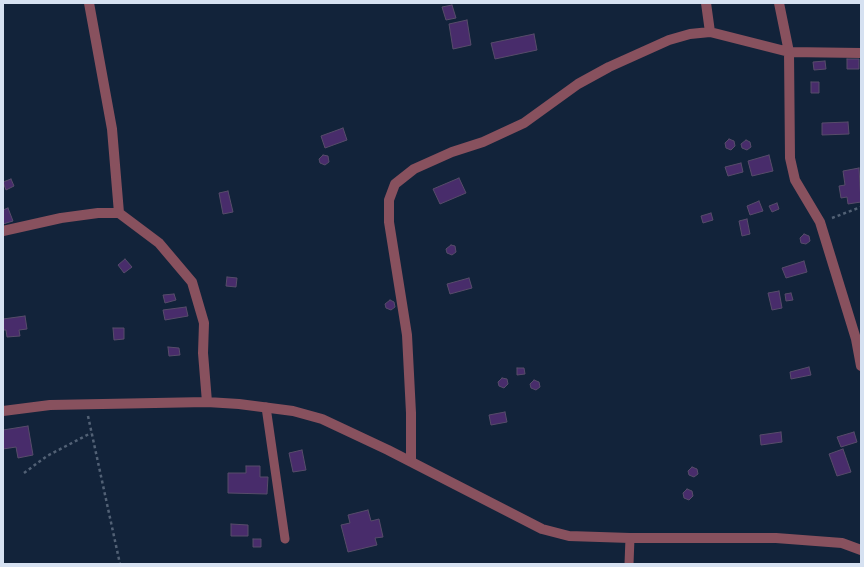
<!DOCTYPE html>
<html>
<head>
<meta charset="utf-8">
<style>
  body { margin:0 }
  #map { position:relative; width:864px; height:567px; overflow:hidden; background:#12233a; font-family:Jost,sans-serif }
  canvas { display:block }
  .frame { position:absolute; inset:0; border:4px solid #d6e1f1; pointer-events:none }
</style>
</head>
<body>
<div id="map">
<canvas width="864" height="567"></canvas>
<div class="frame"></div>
</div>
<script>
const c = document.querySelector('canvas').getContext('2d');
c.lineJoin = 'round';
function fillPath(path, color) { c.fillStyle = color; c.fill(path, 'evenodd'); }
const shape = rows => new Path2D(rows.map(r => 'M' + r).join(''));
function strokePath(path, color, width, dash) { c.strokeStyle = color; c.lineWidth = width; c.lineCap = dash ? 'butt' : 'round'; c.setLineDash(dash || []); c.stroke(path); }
const building = shape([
  [452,5,456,18,446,20,442,7,452,5],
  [467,20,471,45,453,49,449,24,467,20],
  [534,34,537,50,495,59,491,43,534,34],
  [847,59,859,59,859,69,847,69,847,59],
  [825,61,826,69,814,70,813,62,825,61],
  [811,82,819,82,819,93,811,93,811,82],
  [848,122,849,134,822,135,822,123,848,122],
  [343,128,347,140,325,148,321,136,343,128],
  [729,139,734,141,735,146,731,150,726,148,725,143,729,139],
  [746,140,750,142,751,147,747,150,742,148,741,144,746,140],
  [323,155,328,156,329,162,325,165,320,163,319,159,323,155],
  [769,155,773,171,752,176,748,161,769,155],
  [741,163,743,172,728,176,725,167,741,163],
  [859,168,861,202,848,204,847,197,841,198,839,186,845,185,843,171,859,168],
  [459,178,466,193,440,204,433,189,459,178],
  [11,179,14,186,6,190,3,182,11,179],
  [228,191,233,212,223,214,219,193,228,191],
  [759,201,763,211,750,215,747,206,759,201],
  [777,203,779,209,772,212,769,206,777,203],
  [8,208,13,221,3,224,3,210,8,208],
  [711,213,713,220,703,223,701,216,711,213],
  [747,219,750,234,742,236,739,221,747,219],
  [804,234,809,236,810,241,806,244,801,243,800,238,804,234],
  [451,245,455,246,456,252,452,255,447,253,446,249,451,245],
  [125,259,132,267,124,273,118,265,125,259],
  [804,261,807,272,786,278,782,268,804,261],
  [227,277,237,278,236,287,226,286,227,277],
  [469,278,472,288,450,294,447,284,469,278],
  [779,291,782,308,772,310,768,293,779,291],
  [791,293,793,300,786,301,785,294,791,293],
  [174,294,176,300,165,303,163,295,174,294],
  [390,300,394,302,395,307,391,310,386,308,385,304,390,300],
  [186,307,188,316,165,320,163,310,186,307],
  [25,316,27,329,19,330,20,336,7,337,6,330,3,330,3,319,25,316],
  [113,328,124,328,124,339,114,340,113,328],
  [168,347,179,348,180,355,169,356,168,347],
  [809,367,811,375,791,379,790,372,809,367],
  [517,368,524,368,525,374,517,375,517,368],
  [502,378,507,379,508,384,504,388,499,386,498,382,502,378],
  [534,380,539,382,540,387,536,390,531,388,530,384,534,380],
  [505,412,507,422,491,425,489,415,505,412],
  [28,426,33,455,18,458,16,447,3,449,3,430,28,426],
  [781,432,782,442,761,445,760,435,781,432],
  [854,432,857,442,841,447,837,437,854,432],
  [843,449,851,472,837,476,829,454,843,449],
  [302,450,306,470,293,472,289,453,302,450],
  [246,466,260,466,260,477,268,477,267,494,228,493,228,473,246,473,246,466],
  [692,467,697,469,698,474,694,477,689,475,688,471,692,467],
  [687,489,692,491,693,496,689,500,684,498,683,493,687,489],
  [368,510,371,521,379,519,383,537,375,538,377,545,348,552,341,525,350,523,348,515,368,510],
  [231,524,248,525,248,536,231,536,231,524],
  [253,539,261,539,261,547,253,547,253,539]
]);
const path = shape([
  [832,218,861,207],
  [88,416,120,564],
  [24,473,47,456,91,433]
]);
const service = shape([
  [266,407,285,539],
  [629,564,630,538]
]);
const minor = shape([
  [89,3,112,129,119,213],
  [706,3,710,32,789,52,861,53],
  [779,3,789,52,790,158,795,180,820,222,856,339,861,366],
  [3,231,61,218,98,213,119,213,159,243,192,282,204,323,203,353,207,402],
  [3,411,50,405,207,402,239,404,293,411,322,419,388,450,542,529,569,536,630,538,776,538,842,543,861,550],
  [411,462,411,413,407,335,389,222,389,200,395,184,414,169,452,152,483,142,524,123,578,84,609,67,669,40,690,34,710,32]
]);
fillPath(building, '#482c6b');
strokePath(building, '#574c6a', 1);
strokePath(path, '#526175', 2.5, [3, 3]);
strokePath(service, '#88515e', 9);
strokePath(minor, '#88515e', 10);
</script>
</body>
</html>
